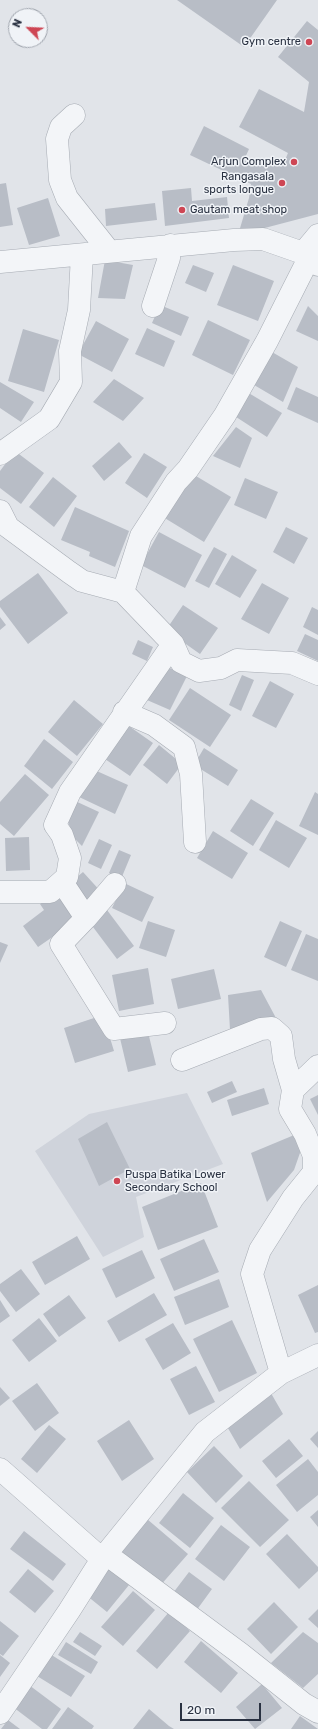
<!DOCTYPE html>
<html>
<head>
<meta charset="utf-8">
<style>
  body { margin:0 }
  #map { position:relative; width:318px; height:1729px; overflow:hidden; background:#e1e4e9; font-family:Rubik,sans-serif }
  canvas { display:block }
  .north { position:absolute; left:8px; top:8px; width:40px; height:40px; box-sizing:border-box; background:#f0f3f7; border:1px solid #a0a5ae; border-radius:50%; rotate:294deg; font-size:11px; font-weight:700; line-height:16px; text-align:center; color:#293141 }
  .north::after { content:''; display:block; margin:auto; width:14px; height:18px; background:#ce4654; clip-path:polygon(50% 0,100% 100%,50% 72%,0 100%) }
  .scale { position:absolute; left:180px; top:1703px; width:81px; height:18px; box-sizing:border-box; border:2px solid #293141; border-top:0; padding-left:5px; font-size:12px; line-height:14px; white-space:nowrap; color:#293141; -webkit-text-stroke:3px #f0f3f7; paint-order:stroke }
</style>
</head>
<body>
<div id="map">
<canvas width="318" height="1729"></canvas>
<div class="north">N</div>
<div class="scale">20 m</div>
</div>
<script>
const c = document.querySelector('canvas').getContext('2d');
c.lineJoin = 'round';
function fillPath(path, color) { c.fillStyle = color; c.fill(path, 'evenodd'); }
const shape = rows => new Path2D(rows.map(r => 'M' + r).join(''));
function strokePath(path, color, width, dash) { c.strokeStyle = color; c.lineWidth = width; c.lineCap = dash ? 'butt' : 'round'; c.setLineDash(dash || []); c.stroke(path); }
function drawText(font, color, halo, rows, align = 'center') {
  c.font = font + ' Rubik,sans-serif'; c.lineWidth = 3; c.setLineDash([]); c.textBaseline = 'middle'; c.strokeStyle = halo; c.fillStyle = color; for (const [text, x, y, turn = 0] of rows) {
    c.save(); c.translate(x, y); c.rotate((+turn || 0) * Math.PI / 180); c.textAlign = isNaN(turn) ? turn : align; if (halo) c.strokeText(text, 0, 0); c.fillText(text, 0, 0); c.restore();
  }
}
const built = shape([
  [187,1093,223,1164,136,1197,144,1237,103,1257,35,1151,89,1114]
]);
const building = shape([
  [177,0,277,0,244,47],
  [307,21,318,30,318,214,238,235,249,198,251,184,190,155,204,126,249,149,244,160,254,165,285,160,288,153,239,127,259,89,304,112,309,82,278,57],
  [6,183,13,225,0,227,0,184],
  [191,188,192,201,227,197,229,218,165,226,162,191],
  [48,198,60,236,29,245,17,208],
  [155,203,157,220,106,226,105,209],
  [105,260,133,265,125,299,98,298],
  [193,265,214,273,206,292,185,283],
  [233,265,274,281,258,321,217,305],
  [160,305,189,317,181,336,152,323],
  [308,306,318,316,318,341,296,331],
  [208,320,250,340,233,375,192,355],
  [96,321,129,339,112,372,78,354],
  [147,328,175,341,164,367,135,354],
  [23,329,59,340,44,392,8,381],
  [265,348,298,367,283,402,249,382],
  [114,379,144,398,123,421,93,402],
  [0,382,34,402,21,422,0,408],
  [296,387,318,397,318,423,287,409],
  [247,392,282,413,267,437,233,415],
  [236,427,252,438,240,468,213,456],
  [119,442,132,457,104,481,92,466],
  [15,451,44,473,21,504,0,488,0,471],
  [144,453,167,467,147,498,125,483],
  [191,473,231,497,204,542,163,517],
  [53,477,77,496,54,527,29,507],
  [245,478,278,492,266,519,234,505],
  [75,507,129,531,115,567,89,556,90,552,61,540],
  [286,527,308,538,294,564,273,552],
  [159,532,202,555,185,588,141,565],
  [214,547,227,554,209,588,195,581],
  [232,555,257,570,240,598,215,584],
  [38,573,68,613,28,644,0,607,0,601],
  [262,583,289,598,269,634,241,619],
  [183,605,218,628,200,654,166,630],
  [312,607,318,610,318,635,303,627],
  [0,617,6,625,0,630],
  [305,634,318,640,318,661,297,651],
  [138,640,153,647,147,661,132,654],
  [161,664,187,676,170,710,140,697],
  [242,675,254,680,241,711,229,705],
  [270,681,294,694,276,728,252,716],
  [190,688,231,715,210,747,169,720],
  [74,700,103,724,77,756,48,732],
  [126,724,153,743,130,776,102,757],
  [44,739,73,762,52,789,24,766],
  [159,745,182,764,167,784,143,765],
  [204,748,238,770,228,786,194,765],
  [90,768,128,785,115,814,77,796],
  [25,774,49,795,14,836,0,824,0,802],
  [315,792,318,794,318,835,299,826],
  [251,799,274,813,253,846,230,831],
  [73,800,99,812,82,846,73,837,66,815],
  [276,820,307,838,289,868,259,850],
  [213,831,248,853,232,879,197,858],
  [29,837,30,870,6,871,5,838],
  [99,839,112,845,101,869,88,863],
  [119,850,131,855,121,879,109,873],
  [83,872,103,894,91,905,71,882],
  [124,883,154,897,142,922,112,908],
  [59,892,77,920,38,947,23,926,44,910,40,904],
  [107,910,134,946,117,959,90,923],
  [148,921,175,930,166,957,139,948],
  [280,921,302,931,286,967,264,957],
  [306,934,318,939,318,981,291,970],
  [0,942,8,945,0,963],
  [148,968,154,1004,119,1011,112,975],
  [214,969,221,999,178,1009,171,979],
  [261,990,276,1018,230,1030,228,995],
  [103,1015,114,1051,75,1063,64,1028],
  [147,1028,156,1065,128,1072,119,1034],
  [232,1081,237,1092,212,1103,207,1092],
  [264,1088,269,1104,232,1116,227,1100],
  [318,1095,318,1115,310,1099],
  [107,1122,130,1169,99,1186,78,1139],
  [299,1133,301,1150,294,1170,267,1202,251,1153],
  [201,1183,218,1227,158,1250,142,1207],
  [77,1236,90,1259,45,1285,32,1262],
  [204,1239,219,1272,174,1291,160,1259],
  [142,1250,155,1278,116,1298,102,1269],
  [21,1269,40,1294,16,1312,0,1291,0,1284],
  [219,1279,229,1307,185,1325,174,1297],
  [318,1285,318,1332,315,1333,298,1295],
  [154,1293,167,1315,119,1342,107,1321],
  [69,1295,86,1318,59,1337,43,1314],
  [0,1300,10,1316,0,1323],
  [39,1318,57,1341,29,1362,12,1340],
  [232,1320,257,1373,219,1392,193,1339],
  [173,1323,191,1353,163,1370,145,1339],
  [196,1366,215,1402,189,1415,170,1379],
  [37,1383,59,1413,35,1431,12,1401],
  [0,1387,10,1398,0,1406],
  [268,1388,283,1414,240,1449,225,1423],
  [129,1420,154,1459,122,1481,97,1441],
  [49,1425,66,1439,37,1473,21,1459],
  [318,1431,318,1448,310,1439],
  [289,1439,303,1456,276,1478,262,1461],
  [214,1446,243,1476,216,1503,187,1472],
  [308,1459,318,1472,318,1495,297,1512,276,1485],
  [249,1481,289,1520,260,1547,221,1508],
  [183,1493,214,1518,190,1548,159,1523],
  [318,1510,318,1527,310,1517],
  [147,1519,188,1554,159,1587,116,1552],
  [221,1525,250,1547,224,1581,195,1559],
  [24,1531,66,1564,53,1581,10,1549],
  [287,1534,318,1567,318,1571,299,1589,266,1554],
  [108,1568,129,1585,107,1612,86,1595],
  [28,1569,54,1591,35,1613,9,1592],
  [189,1572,212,1589,196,1611,173,1593],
  [133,1591,155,1610,123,1646,101,1627],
  [274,1602,298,1627,271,1654,247,1629],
  [318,1609,318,1628,308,1619],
  [169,1612,190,1631,157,1669,136,1651],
  [0,1621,19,1636,3,1656,0,1654],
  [80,1632,102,1646,95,1656,73,1642],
  [303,1632,318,1643,318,1674,303,1688,271,1663],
  [201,1641,238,1673,221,1693,184,1662],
  [66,1642,98,1662,91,1674,58,1655],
  [50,1654,85,1676,71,1697,37,1676],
  [0,1655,10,1663,0,1677],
  [262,1684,282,1708,255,1729,236,1707],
  [29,1685,61,1709,47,1729,42,1729,13,1707],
  [68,1707,94,1726,92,1729,52,1729],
  [149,1709,169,1726,174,1729,133,1729],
  [300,1716,318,1729,291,1729],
  [8,1720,20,1729,1,1729]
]);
const minor = shape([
  [74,115,61,127,57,139,60,180,67,198,109,251],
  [303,253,318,235],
  [0,262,234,240,263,239,303,253,318,265],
  [153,306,169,258,170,245],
  [0,454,49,419,71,382,70,351,79,310,82,255],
  [0,511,8,527,69,572,82,581,123,592,173,644,181,662,199,671,221,668,237,660,292,663,318,674],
  [123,592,141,536,176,482,188,469,225,415,267,341,309,258],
  [124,712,154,725,184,747,191,774,195,842],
  [62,882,86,918,61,944,114,1029,165,1023],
  [0,892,50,892,67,877,70,858,62,835,55,825,70,792,173,644],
  [86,918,115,884],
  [182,1060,261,1029,272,1028,281,1036,284,1059,293,1090],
  [281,1373,252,1274,260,1250,293,1198,314,1172,314,1156,305,1134,290,1109,293,1090,318,1066],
  [0,1469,102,1559,106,1554,241,1654,304,1704,318,1712],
  [106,1554,205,1432,281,1373,318,1355],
  [0,1713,69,1611,102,1559]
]);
const markers = [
  [309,42,4,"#ce4654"],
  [294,162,4,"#ce4654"],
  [282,183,4,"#ce4654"],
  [182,210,4,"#ce4654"],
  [117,1181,4,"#ce4654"]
];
const poiNames = [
  ["Gym centre",301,42],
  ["Arjun Complex",286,162],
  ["Rangasala",274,177],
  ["sports longue",274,190],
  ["Gautam meat shop",190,210,"left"],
  ["Puspa Batika Lower",125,1175,"left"],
  ["Secondary School",125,1188,"left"]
];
fillPath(built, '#cfd3db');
fillPath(building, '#b8bdc6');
strokePath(minor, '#a6abb3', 23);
strokePath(minor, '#f3f5f8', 22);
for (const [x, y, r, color] of markers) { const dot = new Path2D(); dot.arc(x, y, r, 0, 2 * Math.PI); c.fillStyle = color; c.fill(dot); strokePath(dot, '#f0f3f7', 1.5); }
drawText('11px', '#293141', '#f0f3f7', poiNames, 'right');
</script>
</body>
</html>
